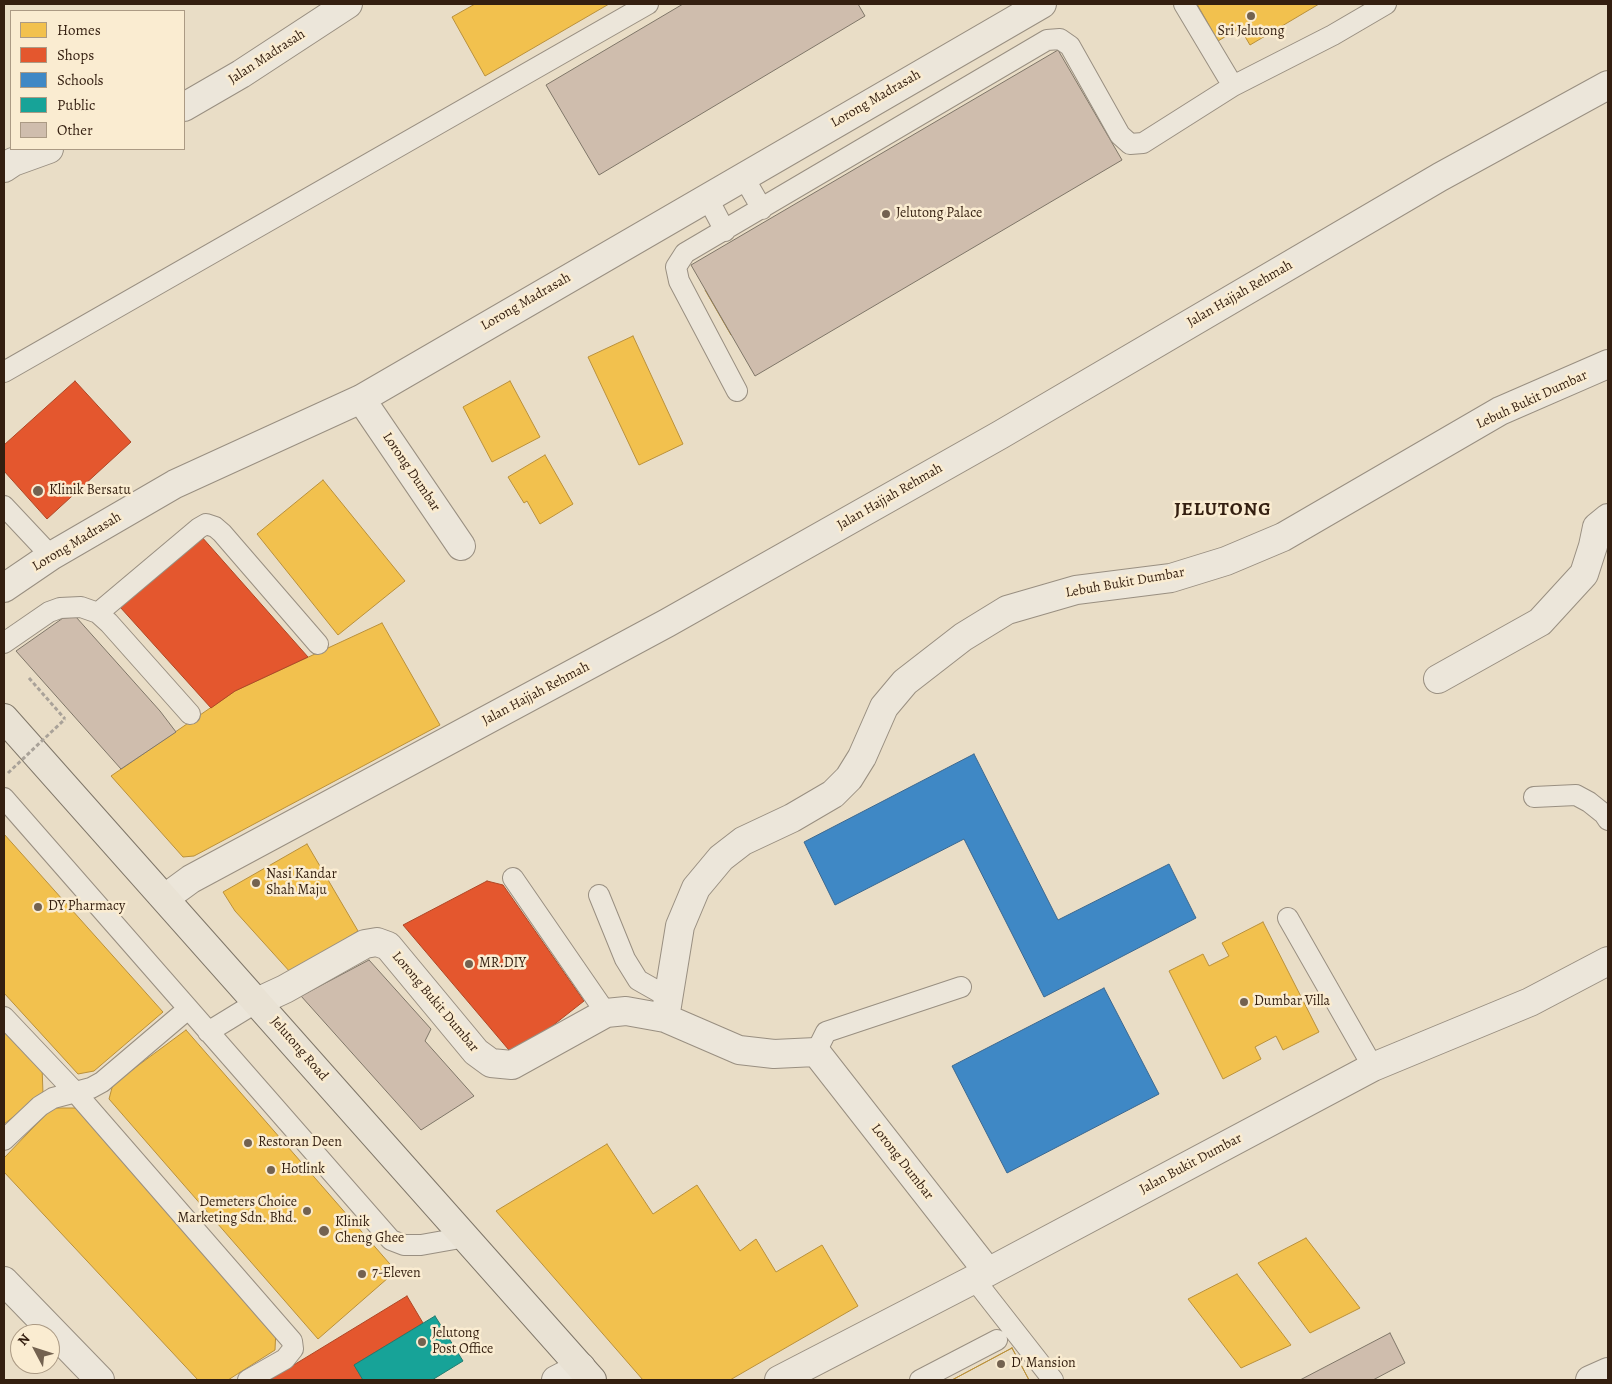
<!DOCTYPE html>
<html>
<head>
<meta charset="utf-8">
<style>
  body { margin:0 }
  #map { position:relative; width:1612px; height:1384px; overflow:hidden; background:#e9ddc6; font-family:Alegreya,serif }
  canvas { display:block }
  .frame { position:absolute; inset:0; border:5px solid #341f10; pointer-events:none }
  .legend { position:absolute; left:10px; top:10px; width:175px; height:140px; box-sizing:border-box; background:#faecd1; border:1px solid #ab9a84; margin:0; padding:6px 9px; list-style:none; font-size:15px; color:#341f10 }
  .legend li { display:flex; align-items:center; gap:10px; height:25px }
  .legend b { width:25px; border:1px solid #ab9a84 }
  .north { position:absolute; left:10px; top:1324px; width:50px; height:50px; box-sizing:border-box; background:#faecd1; border:1px solid #ab9a84; border-radius:50%; rotate:310deg; font-size:14px; font-weight:700; line-height:20px; text-align:center; color:#341f10 }
  .north::after { content:''; display:block; margin:auto; width:18px; height:22px; background:#736250; clip-path:polygon(50% 0,100% 100%,50% 72%,0 100%) }
</style>
</head>
<body>
<div id="map">
<canvas width="1612" height="1384"></canvas>
<div class="frame"></div>
<ul class="legend">
<li><b style="height:14px;background:#f2c14e"></b>Homes</li>
<li><b style="height:14px;background:#e4572e"></b>Shops</li>
<li><b style="height:14px;background:#3f88c5"></b>Schools</li>
<li><b style="height:14px;background:#17a398"></b>Public</li>
<li><b style="height:14px;background:#cfbdad"></b>Other</li>
</ul>
<div class="north">N</div>
</div>
<script>
const c = document.querySelector('canvas').getContext('2d');
c.lineJoin = 'round';
function fillPath(path, color) { c.fillStyle = color; c.fill(path, 'evenodd'); }
const shape = rows => new Path2D(rows.map(r => 'M' + r).join(''));
function strokePath(path, color, width, dash) { c.strokeStyle = color; c.lineWidth = width; c.lineCap = dash ? 'butt' : 'round'; c.setLineDash(dash || []); c.stroke(path); }
function drawText(font, color, halo, rows, align = 'center') {
  c.font = font + ' Alegreya,serif'; c.lineWidth = 5; c.setLineDash([]); c.textBaseline = 'middle'; c.strokeStyle = halo; c.fillStyle = color; for (const [text, x, y, turn = 0] of rows) {
    c.save(); c.translate(x, y); c.rotate((+turn || 0) * Math.PI / 180); c.textAlign = isNaN(turn) ? turn : align; if (halo) c.strokeText(text, 0, 0); c.fillText(text, 0, 0); c.restore();
  }
}
const homes = shape([
  [475,4,609,4,485,76,452,17,475,4],
  [1197,4,1319,4,1250,45,1240,28,1218,41,1197,4],
  [1041,92,1067,137,731,335,705,290,1041,92],
  [633,336,683,444,639,465,588,357,633,336],
  [510,381,540,437,492,462,463,407,510,381],
  [545,455,573,504,540,524,527,501,524,503,508,477,545,455],
  [323,480,405,581,338,635,257,534,323,480],
  [382,623,440,725,194,856,183,857,111,776,235,691,382,623],
  [4,834,163,1012,94,1071,78,1074,4,993,4,834],
  [307,844,358,931,291,973,235,911,223,892,307,844],
  [1263,922,1319,1032,1283,1050,1276,1036,1255,1047,1261,1059,1223,1079,1169,971,1203,954,1209,966,1229,956,1222,943,1263,922],
  [4,1025,42,1066,43,1094,4,1124,4,1025],
  [186,1030,396,1271,318,1339,109,1099,113,1084,186,1030],
  [52,1108,77,1108,276,1328,275,1350,228,1380,198,1380,4,1172,4,1158,52,1108],
  [607,1144,653,1214,697,1185,740,1251,756,1239,776,1272,822,1245,858,1306,730,1380,643,1380,496,1211,607,1144],
  [1306,1238,1360,1308,1310,1333,1258,1263,1306,1238],
  [1237,1274,1291,1345,1241,1368,1188,1299,1237,1274],
  [1012,1348,1029,1380,952,1380,1012,1348],
  [1012,1348,1029,1380,952,1380,1012,1348]
]);
const shops = shape([
  [75,381,131,442,47,519,4,471,4,445,75,381],
  [201,536,308,657,235,691,211,708,120,607,201,536],
  [487,881,503,885,584,1001,514,1056,403,925,487,881],
  [407,1296,423,1323,354,1365,363,1380,269,1380,407,1296]
]);
const schools = shape([
  [974,754,1058,920,1169,864,1196,918,1044,997,964,839,835,905,804,842,974,754],
  [1104,988,1159,1094,1007,1173,952,1066,1104,988]
]);
const public = shape([
  [435,1316,463,1361,432,1380,363,1380,354,1365,435,1316]
]);
const building = shape([
  [683,4,858,4,865,16,599,175,546,85,683,4],
  [1058,50,1122,160,755,376,691,265,1058,50],
  [76,617,160,711,176,732,121,769,16,651,63,618,76,617],
  [369,960,431,1029,425,1041,474,1096,421,1130,301,996,369,960],
  [1390,1333,1405,1363,1373,1380,1300,1380,1390,1333]
]);
const path = shape([
  [29,678,65,719]
]);
const service = shape([
  [1184,4,1233,86],
  [743,176,762,209],
  [707,197,725,231],
  [4,372,648,4],
  [737,391,679,281,676,267,685,253,1047,40,1060,39,1070,46,1120,135,1130,144,1143,143,1233,86,1333,35,1386,4],
  [4,506,51,556],
  [98,613,199,528,206,524,215,527,222,533,318,644],
  [4,643,49,612,60,608,81,607,98,613,109,623,190,714],
  [1534,797,1576,795,1589,802,1604,814,1608,820],
  [4,798,391,1240,404,1245,421,1245,466,1237],
  [513,878,606,1013],
  [599,895,625,959,638,980,668,997],
  [1288,918,1373,1067],
  [4,1017,76,1093,292,1341,293,1349,285,1359,248,1380],
  [208,1032,257,1002],
  [816,1052,826,1032,961,987],
  [4,1140,40,1106,53,1098,91,1088,102,1082,188,1009],
  [974,1279,1053,1380],
  [920,1380,997,1340]
]);
const minor = shape([
  [184,107,241,74,348,4],
  [4,168,13,162,49,149],
  [361,399,461,546],
  [4,588,51,556,175,484,361,399,1042,4],
  [1438,679,1540,622,1584,574,1593,546,1597,527,1608,518],
  [165,898,191,879,667,623,1000,435,1440,177,1608,85],
  [257,1002,285,989,365,944,377,942,388,946,476,1052,491,1063,512,1065,606,1013,626,1011,665,1018,739,1050,774,1054,816,1052,988,1272],
  [665,1018,680,926,696,888,721,858,743,841,792,818,833,794,849,778,862,757,884,707,905,682,963,637,1007,610,1076,590,1171,578,1226,561,1283,537,1500,411,1608,364],
  [4,1281,100,1380],
  [556,1380,581,1367],
  [779,1380,988,1272,1373,1067,1530,1002,1608,961],
  [1590,1380,1608,1372]
]);
const primary = shape([
  [4,718,592,1380]
]);
const pathBridge = shape([
  [8,773,65,719]
]);
const markers = [
  [1251,16,5,"#736250"],
  [886,214,5,"#736250"],
  [38,491,6,"#736250"],
  [256,883,5,"#736250"],
  [38,907,5,"#736250"],
  [469,964,5,"#736250"],
  [1244,1002,5,"#736250"],
  [248,1143,5,"#736250"],
  [271,1170,5,"#736250"],
  [307,1211,5,"#736250"],
  [324,1231,6,"#736250"],
  [362,1274,5,"#736250"],
  [422,1342,5,"#736250"],
  [1001,1364,5,"#736250"]
];
const poiNames = [
  ["Sri Jelutong",1251,32,"center"],
  ["Jelutong Palace",896,214],
  ["Klinik Bersatu",49,491],
  ["Nasi Kandar",266,875],
  ["Shah Maju",266,891],
  ["DY Pharmacy",48,907],
  ["MR.DIY",479,964],
  ["Dumbar Villa",1254,1002],
  ["Restoran Deen",258,1143],
  ["Hotlink",281,1170],
  ["Demeters Choice",297,1203,"right"],
  ["Marketing Sdn. Bhd.",297,1219,"right"],
  ["Klinik",335,1223],
  ["Cheng Ghee",335,1239],
  ["7-Eleven",372,1274],
  ["Jelutong",432,1334],
  ["Post Office",432,1350],
  ["D' Mansion",1011,1364]
];
const streetNames = [
  ["Jalan Madrasah",267,57,-33],
  ["Lorong Madrasah",876,99,-30],
  ["Jalan Hajjah Rehmah",1240,294,-30],
  ["Lorong Madrasah",526,302,-30],
  ["Lebuh Bukit Dumbar",1532,400,-25],
  ["Lorong Dumbar",411,472,56],
  ["Jalan Hajjah Rehmah",890,497,-30],
  ["Lorong Madrasah",77,542,-31],
  ["Lebuh Bukit Dumbar",1125,583,-10],
  ["Jalan Hajjah Rehmah",536,694,-28],
  ["Lorong Bukit Dumbar",435,1002,50],
  ["Jelutong Road",299,1049,49],
  ["Lorong Dumbar",902,1162,52],
  ["Jalan Bukit Dumbar",1191,1164,-28]
];
const districtNames = [
  ["JELUTONG",1223,510]
];
fillPath(homes, '#f2c14e');
strokePath(homes, '#b9903b', 1);
fillPath(shops, '#e4572e');
strokePath(shops, '#af4625', 1);
fillPath(schools, '#3f88c5');
strokePath(schools, '#3c688f', 1);
fillPath(public, '#17a398');
strokePath(public, '#207b6f', 1);
fillPath(building, '#cfbdad');
strokePath(building, '#7f7668', 1);
strokePath(service, '#998f81', 22);
strokePath(minor, '#998f81', 30);
strokePath(primary, '#7f7668', 30);
strokePath(path, '#a9a299', 3, [4, 2.5]);
strokePath(service, '#ece6da', 20);
strokePath(minor, '#ece6da', 28);
strokePath(primary, '#e9e2d4', 28);
strokePath(pathBridge, '#a9a299', 3, [4, 2.5]);
for (const [x, y, r, color] of markers) { const dot = new Path2D(); dot.arc(x, y, r, 0, 2 * Math.PI); c.fillStyle = color; c.fill(dot); strokePath(dot, '#faecd1', 2); }
drawText('14px', '#341f10', '#faecd1', poiNames, 'left');
drawText('14px', '#341f10', '#faecd1', streetNames);
c.letterSpacing = '1px';
drawText('bold 19px', '#341f10', '#faecd1', districtNames);
c.letterSpacing = '0px';
</script>
</body>
</html>
